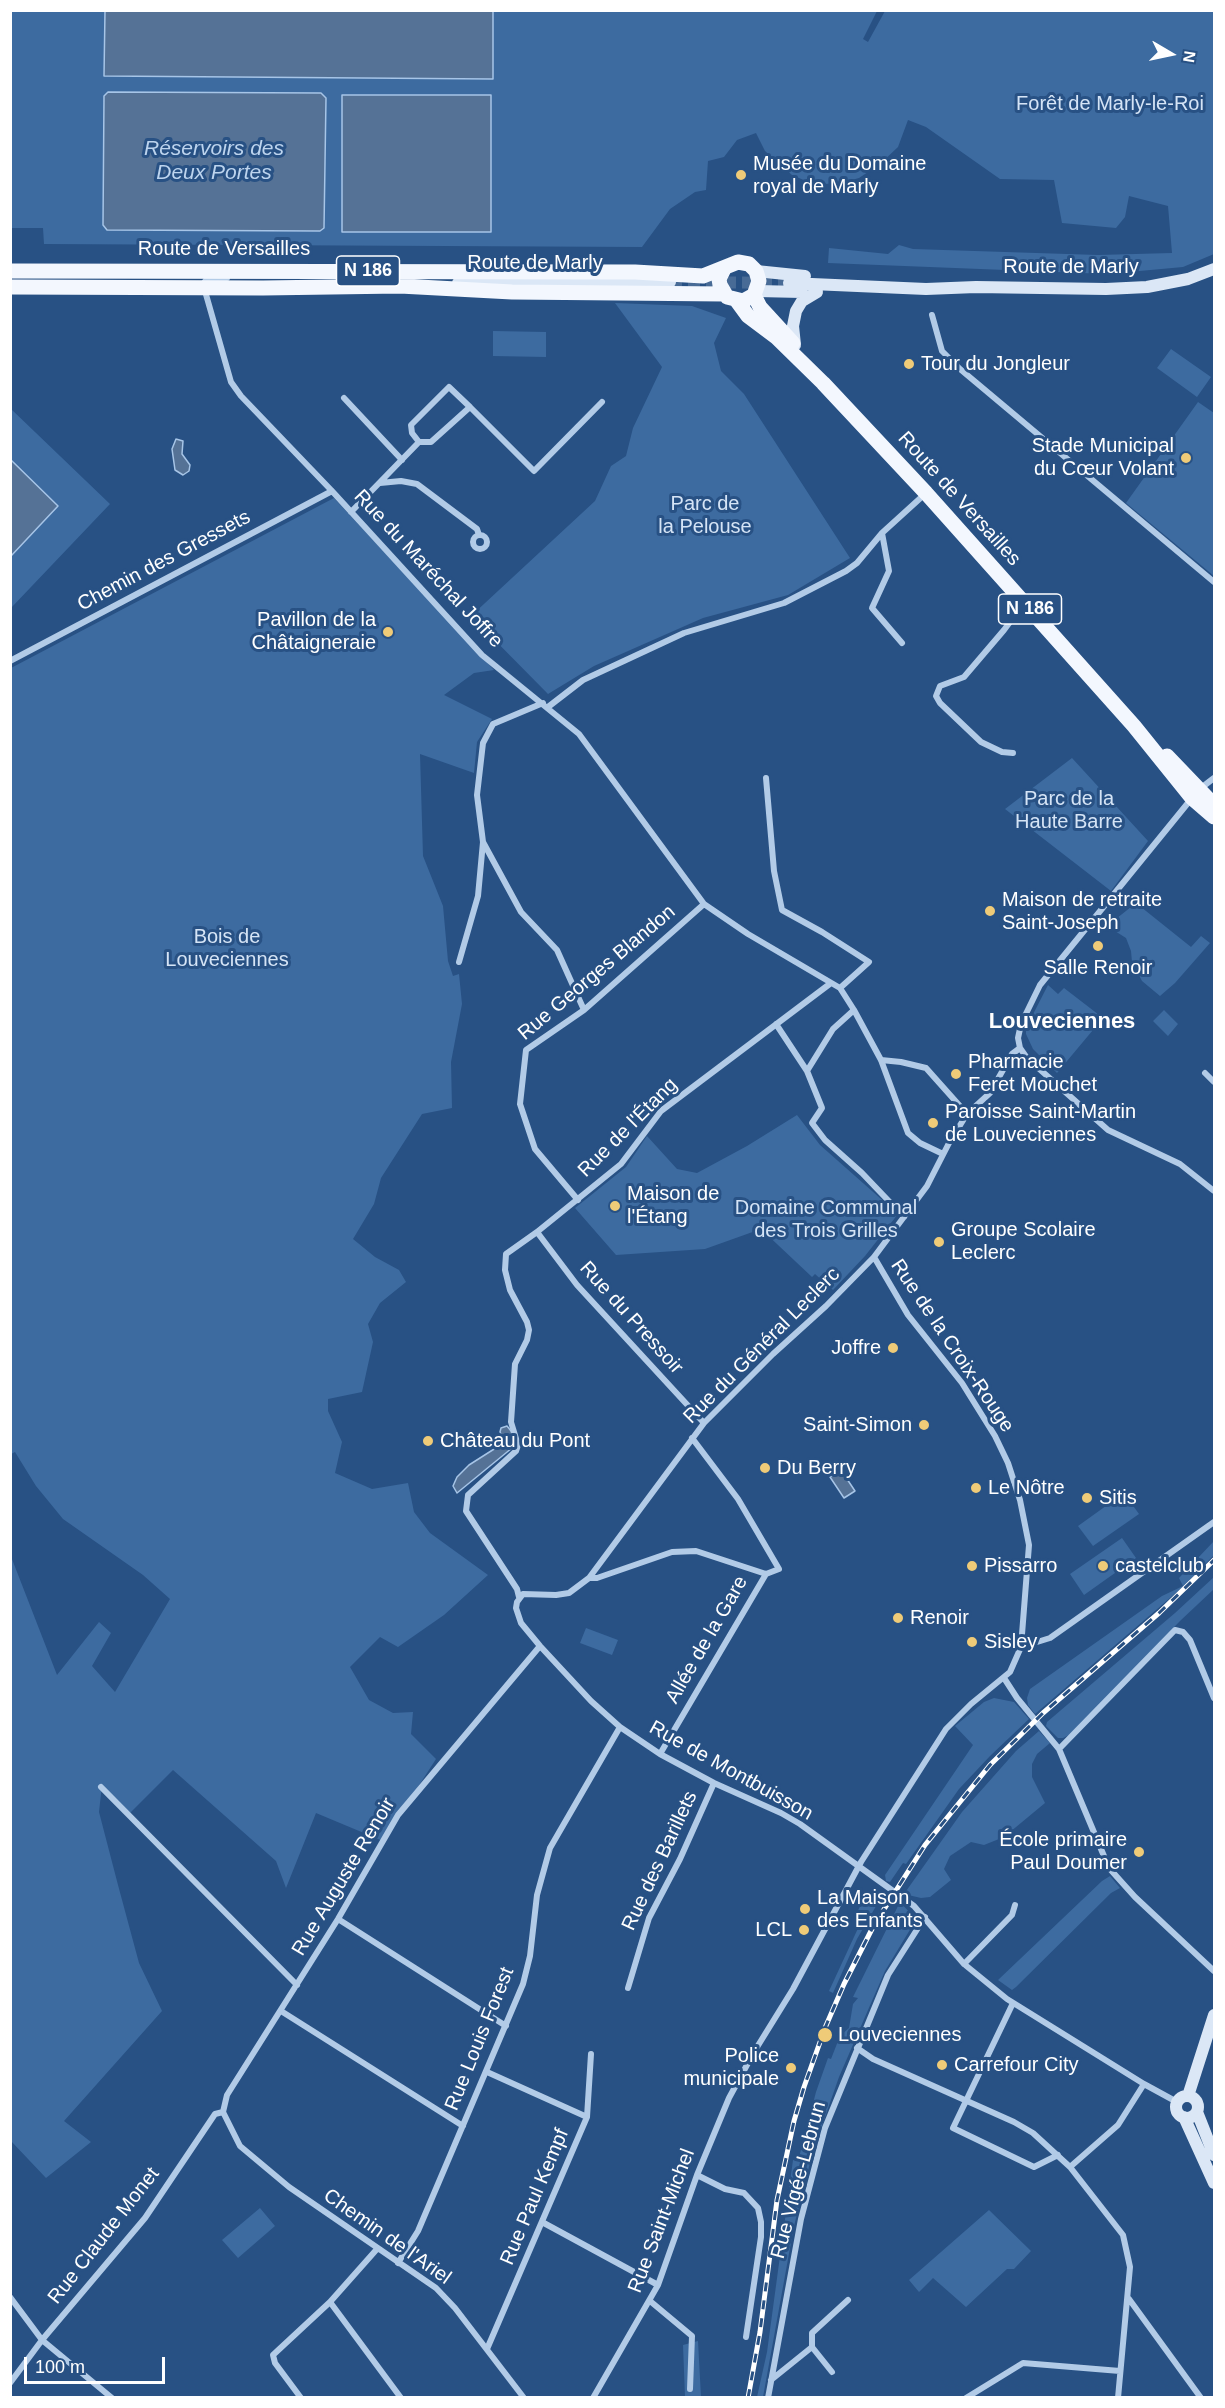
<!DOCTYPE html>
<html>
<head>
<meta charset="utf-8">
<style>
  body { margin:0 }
  #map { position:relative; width:1225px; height:2408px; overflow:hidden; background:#285184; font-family:Helvetica,sans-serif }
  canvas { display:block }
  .frame { position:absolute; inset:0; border:12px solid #fff; pointer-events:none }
  .north { position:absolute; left:1141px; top:24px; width:60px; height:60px; -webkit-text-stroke:4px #285184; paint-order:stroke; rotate:99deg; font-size:16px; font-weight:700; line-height:24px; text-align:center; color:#fff }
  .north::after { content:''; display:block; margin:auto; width:21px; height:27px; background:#fff; clip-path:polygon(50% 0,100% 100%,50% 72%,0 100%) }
  .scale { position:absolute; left:24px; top:2357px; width:141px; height:27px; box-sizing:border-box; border:3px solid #fff; border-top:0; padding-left:8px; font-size:18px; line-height:21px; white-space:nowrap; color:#fff; -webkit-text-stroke:4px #285184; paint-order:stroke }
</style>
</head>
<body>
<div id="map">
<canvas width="1225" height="2408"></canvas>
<div class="frame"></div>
<div class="north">N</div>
<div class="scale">100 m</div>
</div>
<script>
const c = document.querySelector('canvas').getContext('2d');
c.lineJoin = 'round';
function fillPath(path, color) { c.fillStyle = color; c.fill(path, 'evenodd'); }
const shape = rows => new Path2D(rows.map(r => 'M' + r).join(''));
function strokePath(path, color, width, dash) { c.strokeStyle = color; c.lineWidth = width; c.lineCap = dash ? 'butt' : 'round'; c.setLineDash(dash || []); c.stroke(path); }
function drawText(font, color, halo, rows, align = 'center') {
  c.font = font + ' Helvetica,sans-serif'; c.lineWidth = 6; c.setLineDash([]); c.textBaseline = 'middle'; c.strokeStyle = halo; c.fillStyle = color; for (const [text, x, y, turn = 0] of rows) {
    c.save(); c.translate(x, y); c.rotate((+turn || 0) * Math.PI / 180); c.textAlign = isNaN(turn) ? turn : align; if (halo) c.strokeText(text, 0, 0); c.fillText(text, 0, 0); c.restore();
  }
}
const green = shape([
  [10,11,105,11,105,76,492,79,493,11,877,11,863,39,868,42,885,11,1214,11,1214,254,1183,267,1107,274,828,263,829,248,888,254,899,245,913,249,1098,255,1172,253,1168,206,1129,196,1125,217,1116,228,1062,223,1054,180,1000,179,926,127,908,120,898,147,880,164,859,178,841,183,824,184,806,181,792,175,765,151,756,133,737,140,724,157,708,161,706,190,695,192,670,209,642,247,44,244,43,228,11,228],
  [108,92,321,94,326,98,324,228,320,231,107,230,103,224,104,96],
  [615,303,692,306,726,318,714,343,721,371,744,394,850,558,788,595,703,618,594,666,548,694,471,616,595,501,611,466,626,456,633,428,662,367],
  [493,331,546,332,546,357,493,356],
  [1171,349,1211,377,1197,397,1157,368],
  [1198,402,1214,413,1214,576,1126,503],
  [10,408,110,504,11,608,11,556,58,506,11,460],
  [334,498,494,670,474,673,444,695,492,719,477,742,474,773,420,754,423,856,443,906,448,961,453,976,459,974,462,1004,451,1062,452,1108,422,1114,381,1178,374,1204,353,1239,375,1257,399,1270,406,1282,380,1303,368,1324,373,1342,362,1392,328,1399,328,1411,342,1442,335,1473,372,1489,408,1483,414,1512,430,1533,488,1575,444,1615,398,1647,380,1637,350,1667,369,1700,393,1713,413,1712,411,1734,436,1759,383,1841,316,1813,286,1888,276,1861,173,1770,130,1813,102,1785,99,1812,118,1885,139,1963,162,2011,64,2121,91,2142,46,2178,11,2141,10,1554,57,1675,99,1622,111,1633,92,1666,115,1692,170,1599,143,1575,63,1519,36,1486,15,1452,11,1454,11,668],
  [1072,758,1148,841,1111,891,1005,809],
  [1136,903,1191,947,1201,936,1210,943,1175,983,1160,996,1142,981,1132,962,1131,951,1126,938,1107,926],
  [1048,985,1058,994,1064,988,1103,1018,1057,1073,1033,1049,1026,1034,1026,1028],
  [1164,1010,1178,1024,1168,1036,1153,1021],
  [797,1115,820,1145,898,1214,865,1256,833,1290,815,1274,812,1277,761,1229,705,1249,616,1255,575,1208,626,1167,647,1136,677,1169,697,1173,747,1146],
  [1124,1493,1139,1514,1093,1546,1078,1526],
  [1122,1538,1136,1558,1084,1595,1070,1574],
  [1214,1541,1214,1555,1184,1586,1035,1714,1028,1705,1027,1698,1030,1689,1162,1596,1183,1586,1179,1578],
  [1214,1577,1214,1589,1180,1621,1071,1734,1063,1738,1058,1738,1046,1726,1047,1722,1175,1613],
  [586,1628,618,1640,612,1655,580,1643],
  [994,1698,1014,1702,1029,1719,990,1756,959,1789,906,1864,903,1863,890,1882,886,1881,885,1875,973,1745,955,1726,984,1702],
  [1039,1731,1050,1743,1037,1754,1032,1764,1032,1777,1045,1803,1004,1837,984,1845,971,1842,950,1856,944,1869,951,1880,930,1897,921,1898,904,1894,962,1812,1016,1751],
  [1110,1876,1120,1888,1111,1893,1016,1987,1012,1990,998,1980,1102,1881],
  [867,1891,883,1894,857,1939,833,1993,829,1991,860,1924,856,1915],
  [900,1902,911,1914,910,1918,914,1923,885,1971,868,2010,839,2077,813,2151,794,2226,763,2397,757,2397,767,2352,793,2160,798,2161,816,2092,828,2058,831,2059,840,2036,849,2028,853,2004,858,1998,853,1997],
  [260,2208,275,2226,238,2258,222,2240],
  [989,2210,1031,2251,1014,2269,1007,2269,966,2307,933,2278,919,2292,909,2280],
  [698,2341,701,2397,685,2397,683,2345]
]);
const water = shape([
  [105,11,493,11,493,79,104,76,105,11],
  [108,92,321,93,326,98,324,228,320,231,107,230,103,225,104,96,108,92],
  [342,95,491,95,491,232,342,232,342,95],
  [176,439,183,441,182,454,190,465,189,471,183,475,175,470,172,449,176,439],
  [11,460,58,506,11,556,10,556,11,460],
  [507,1426,511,1431,514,1440,512,1448,457,1493,453,1486,457,1477,469,1465,502,1444,504,1439,500,1432,501,1428,507,1426],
  [841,1470,855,1491,844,1498,830,1477,841,1470]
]);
const secondaryTunnel = shape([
  [670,282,789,283]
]);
const street = shape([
  [227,278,206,280,203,284,231,382,241,396,332,491,482,655,579,734,704,904,748,934,840,988,854,1010,881,1060,908,1133,920,1143,943,1154],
  [932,315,942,351,960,369,1214,582],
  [344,398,402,460],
  [470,407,534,471,602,402],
  [380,483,401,481,417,484,477,529,479,535],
  [351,512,419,442,431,442,470,407,449,387,411,425,412,433,419,442],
  [882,533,889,571,872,608,902,643],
  '473 542a7 7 0 1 1 14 0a7 7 0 1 1-14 0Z',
  [10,661,332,491],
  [548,707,583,680,684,633,784,603,846,571,857,563,882,533,926,493],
  [1013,753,1002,752,981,742,940,703,936,696,940,686,964,677,1004,630,1024,603],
  [766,778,774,871,782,910,822,932,869,962,840,988],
  [1201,788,1214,778],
  [1192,798,1040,985,1021,1024,1018,1038,1020,1048,1027,1058,1108,1130,1180,1164,1214,1191],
  [483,842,521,912,557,950,584,1010],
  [459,962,478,896,483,842,477,795,483,743,493,724,543,703],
  [854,1010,833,1029,807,1071,822,1108,812,1123,825,1140,862,1173,904,1217],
  [776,1024,807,1071],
  [1020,1048,1012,1054,990,1093,967,1114,949,1143,927,1186,874,1257,826,1306,773,1354,704,1423,589,1578,569,1593,556,1595,523,1594,517,1602,516,1608,521,1623,540,1646,591,1701,620,1727,660,1754,714,1783,781,1813,800,1824,914,1906,964,1964,1007,1999,1144,2084,1177,2102],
  [881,1060,901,1062,926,1068,967,1114],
  [1205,1073,1214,1082],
  [578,1200,535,1149,520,1104,526,1050,584,1010,704,904],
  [537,1232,577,1285,704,1423],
  [589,1578,597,1578,672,1552,696,1551,766,1574,779,1569,738,1499,692,1438],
  [519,1597,517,1589,466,1511,468,1495,516,1451,518,1445,511,1422,515,1364,527,1340,529,1330,527,1322,510,1290,505,1270,506,1254,537,1232,621,1164,661,1111,831,983],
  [1021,1647,1050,1638,1214,1522],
  [1004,1678,1017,1698,1059,1749,1109,1868,1135,1897,1214,1971],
  [1059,1749,1175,1630,1183,1632,1190,1640,1214,1698],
  [660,1754,766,1574],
  [101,1787,297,1985],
  [338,1919,506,2026],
  [964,1964,1012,1915,1015,1905],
  [628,1988,649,1918,680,1859,714,1783],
  [1013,2003,953,2128,1034,2167,1058,2155],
  [281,2011,463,2126],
  [857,2048,873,2059,1014,2122,1033,2133,1070,2167,1123,2235,1130,2267,1118,2398],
  [487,2072,587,2117],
  [223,2112,227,2095,338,1919,398,1815,540,1646],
  [223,2112,240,2146,289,2187,436,2288,455,2308,524,2398],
  [1070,2167,1118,2125,1144,2084],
  [697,2175,725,2189,744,2193,758,2208,761,2222,761,2237,746,2337],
  [542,2222,658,2285],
  [377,2249,330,2302,401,2398],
  [398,2263,418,2231,523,1984,530,1956,537,1895,550,1848,620,1727],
  [10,2297,42,2340,112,2398],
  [1129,2299,1201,2398],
  [650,2301,692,2336,690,2389],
  [812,2347,832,2372],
  [487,2349,587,2117,591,2054],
  [771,2380,812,2347,812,2333,848,2300],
  [10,2383,42,2340,145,2218,215,2114,223,2112],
  [301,2398,275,2363,273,2355,330,2302],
  [593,2398,658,2285,697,2175,729,2098,754,2052,793,1989,861,1862,946,1729,971,1704,1010,1672,1021,1647,1029,1545,1020,1500,1008,1463,995,1436,962,1383,908,1315,874,1257],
  [768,2398,801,2219,825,2128,888,1975,925,1917],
  [966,2398,1023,2363,1120,2371]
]);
const secondary = shape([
  [756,271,805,276],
  [458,283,670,282],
  [789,283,926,289,976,287,1106,289,1147,287,1188,279,1214,269],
  [757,291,802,292],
  [795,345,793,326,796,311,802,301,817,292],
  [1188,2096,1214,2015],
  '1176 2107a11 11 0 1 1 22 0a11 11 0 1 1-22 0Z',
  [1197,2112,1214,2155],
  [1184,2117,1214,2183]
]);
const primary = shape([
  [10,271,635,272,703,276,738,262,749,264,756,271,759,281,754,295,743,301,727,297,720,285,719,279,724,269],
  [10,287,263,288,400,286,512,292,724,294],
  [754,295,760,307,793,343],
  [737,301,748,316,776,337,823,383,926,493,1134,726,1192,798,1214,817],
  [1167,756,1213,804]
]);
const rail = shape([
  [748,2398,760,2332,777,2200,794,2121,804,2087,825,2028,844,1984,874,1925,925,1845,990,1765,1043,1713,1159,1613,1214,1560]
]);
const markers = [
  [741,175,6,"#efcb78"],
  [909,364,6,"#efcb78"],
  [1186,458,6,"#efcb78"],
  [388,632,6,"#efcb78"],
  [990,911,6,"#efcb78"],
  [1098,946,6,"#efcb78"],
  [956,1074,6,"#efcb78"],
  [933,1123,6,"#efcb78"],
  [615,1206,6,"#efcb78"],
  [939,1242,6,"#efcb78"],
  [893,1348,6,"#efcb78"],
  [924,1425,6,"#efcb78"],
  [428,1441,6,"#efcb78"],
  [765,1468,6,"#efcb78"],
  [976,1488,6,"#efcb78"],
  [1087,1498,6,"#efcb78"],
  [972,1566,6,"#efcb78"],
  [1103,1566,6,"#efcb78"],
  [898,1618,6,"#efcb78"],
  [972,1642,6,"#efcb78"],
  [1139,1852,6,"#efcb78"],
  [805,1909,6,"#efcb78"],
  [804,1930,6,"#efcb78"],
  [825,2035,8,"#efcb78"],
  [942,2065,6,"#efcb78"],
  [791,2068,6,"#efcb78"]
];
const shields = [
  [368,271,63],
  [1030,609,63]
];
const shieldNames = [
  ["N 186",368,271],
  ["N 186",1030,609]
];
const parkNames = [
  ["Forêt de Marly-le-Roi",1110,104],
  ["Parc de",705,504],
  ["la Pelouse",705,527],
  ["Parc de la",1069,799],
  ["Haute Barre",1069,822],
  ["Bois de",227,937],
  ["Louveciennes",227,960],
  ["Domaine Communal",826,1208],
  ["des Trois Grilles",826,1231]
];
const poiNames = [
  ["Musée du Domaine",753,164],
  ["royal de Marly",753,187],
  ["Tour du Jongleur",921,364],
  ["Stade Municipal",1174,446,"right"],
  ["du Cœur Volant",1174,469,"right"],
  ["Pavillon de la",376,620,"right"],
  ["Châtaigneraie",376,643,"right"],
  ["Maison de retraite",1002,900],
  ["Saint-Joseph",1002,923],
  ["Salle Renoir",1098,968,"center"],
  ["Pharmacie",968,1062],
  ["Feret Mouchet",968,1085],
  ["Paroisse Saint-Martin",945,1112],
  ["de Louveciennes",945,1135],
  ["Maison de",627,1194],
  ["l'Étang",627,1217],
  ["Groupe Scolaire",951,1230],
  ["Leclerc",951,1253],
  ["Joffre",881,1348,"right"],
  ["Saint-Simon",912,1425,"right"],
  ["Château du Pont",440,1441],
  ["Du Berry",777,1468],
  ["Le Nôtre",988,1488],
  ["Sitis",1099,1498],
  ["Pissarro",984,1566],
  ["castelclub",1115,1566],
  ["Renoir",910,1618],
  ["Sisley",984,1642],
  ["École primaire",1127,1840,"right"],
  ["Paul Doumer",1127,1863,"right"],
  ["La Maison",817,1898],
  ["des Enfants",817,1921],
  ["LCL",792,1930,"right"],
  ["Louveciennes",838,2035],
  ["Police",779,2056,"right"],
  ["municipale",779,2079,"right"],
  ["Carrefour City",954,2065]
];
const streetNames = [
  ["Route de Versailles",224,249],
  ["Route de Marly",535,263],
  ["Route de Marly",1071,267],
  ["Route de Versailles",959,499,48],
  ["Chemin des Gressets",164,561,-28],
  ["Rue du Maréchal Joffre",428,569,47],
  ["Rue Georges Blandon",597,973,-40],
  ["Rue de l'Étang",628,1128,-45],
  ["Rue du Pressoir",631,1318,48],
  ["Rue du Général Leclerc",762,1346,-45],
  ["Rue de la Croix-Rouge",952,1346,56],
  ["Allée de la Gare",707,1640,-60],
  ["Rue de Montbuisson",731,1771,29],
  ["Rue des Barillets",660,1861,-65],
  ["Rue Auguste Renoir",344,1877,-59],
  ["Rue Louis Forest",480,2039,-68],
  ["Rue Vigée-Lebrun",799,2180,-75],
  ["Rue Paul Kempf",535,2197,-67],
  ["Rue Saint-Michel",662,2221,-69],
  ["Rue Claude Monet",104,2236,-52],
  ["Chemin de l'Ariel",387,2237,35]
];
const waterNames = [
  ["Réservoirs des",214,149],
  ["Deux Portes",214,173]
];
const quarterNames = [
  ["Louveciennes",1062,1022]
];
fillPath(green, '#3d6ba0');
fillPath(water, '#557296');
strokePath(water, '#a7c5e7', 1.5);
strokePath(secondaryTunnel, '#486b96', 12, [12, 6]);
strokePath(street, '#b2cbe7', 6);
strokePath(secondary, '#dbe7f6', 12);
strokePath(primary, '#f3f7fe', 15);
strokePath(rail, '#fff', 5);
strokePath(rail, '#285184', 3, [9]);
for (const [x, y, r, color] of markers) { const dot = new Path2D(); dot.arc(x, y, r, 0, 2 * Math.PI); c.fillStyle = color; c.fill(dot); strokePath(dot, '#285184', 2); }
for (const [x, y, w] of shields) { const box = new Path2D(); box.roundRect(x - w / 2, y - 15, w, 30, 4.5); c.fillStyle = '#285184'; c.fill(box); strokePath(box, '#fff', 1.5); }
drawText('bold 18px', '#fff', null, shieldNames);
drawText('20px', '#d5e4f6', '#285184', parkNames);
drawText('20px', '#fff', '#285184', poiNames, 'left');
drawText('20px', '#fff', '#285184', streetNames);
drawText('italic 21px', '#bdd4ee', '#285184', waterNames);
drawText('bold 22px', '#fff', '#285184', quarterNames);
</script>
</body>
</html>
